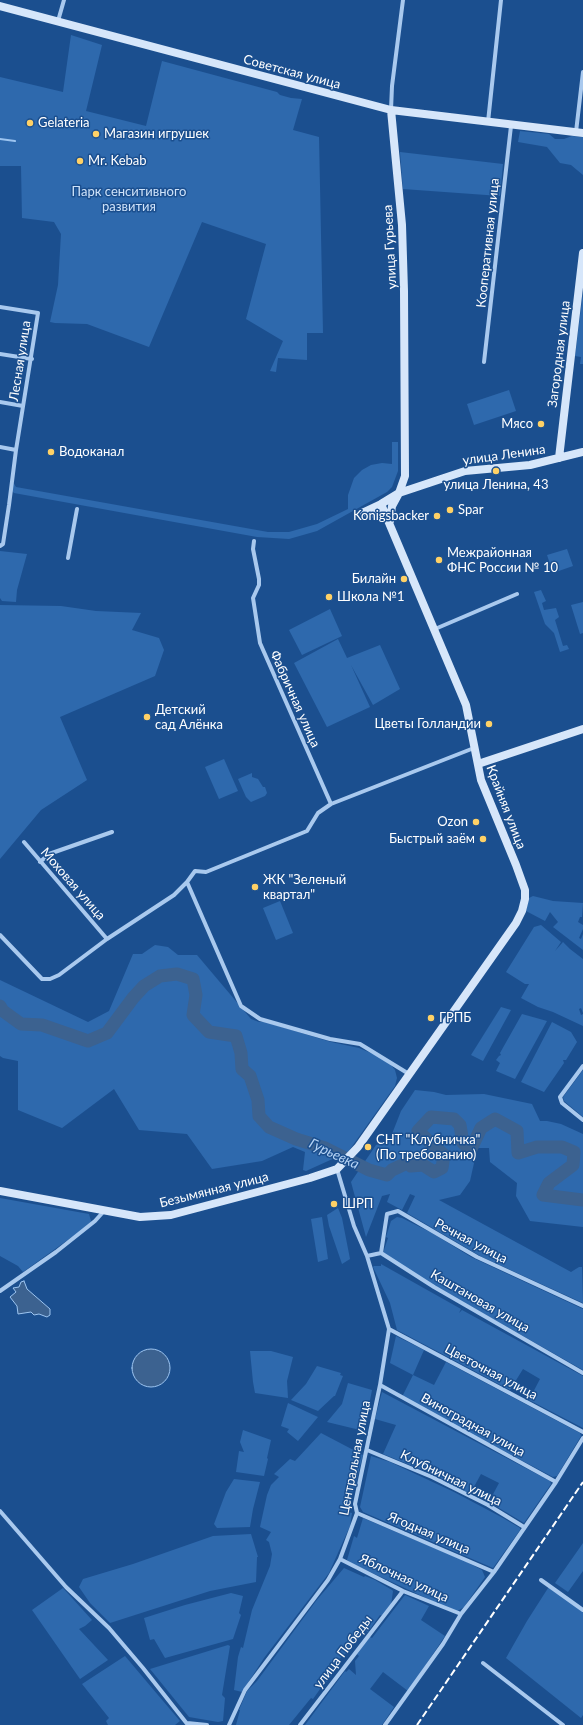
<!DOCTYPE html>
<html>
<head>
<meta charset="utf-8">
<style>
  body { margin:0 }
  canvas { display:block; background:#1b4f8f }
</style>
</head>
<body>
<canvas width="583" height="1725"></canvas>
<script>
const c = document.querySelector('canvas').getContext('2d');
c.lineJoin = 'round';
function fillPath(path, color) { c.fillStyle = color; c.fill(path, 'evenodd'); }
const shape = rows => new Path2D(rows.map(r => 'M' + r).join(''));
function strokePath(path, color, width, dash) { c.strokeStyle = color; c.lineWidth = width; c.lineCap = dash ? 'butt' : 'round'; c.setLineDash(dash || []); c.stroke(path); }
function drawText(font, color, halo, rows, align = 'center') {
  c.font = font + ' Lato,sans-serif'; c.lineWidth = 3; c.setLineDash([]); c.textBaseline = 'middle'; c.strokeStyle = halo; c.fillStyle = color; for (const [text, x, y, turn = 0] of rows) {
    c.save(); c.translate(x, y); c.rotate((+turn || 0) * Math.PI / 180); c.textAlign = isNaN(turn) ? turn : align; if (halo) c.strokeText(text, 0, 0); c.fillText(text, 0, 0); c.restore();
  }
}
const green = shape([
  [71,35,102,45,86,111,146,126,162,61,277,92,280,95,291,98,302,99,293,130,319,137,323,333,307,333,307,360,278,358,276,372,270,371,283,341,246,319,266,244,202,222,149,347,87,324,55,323,50,322,58,285,61,234,54,222,22,218,21,166,0,166,0,77,63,92],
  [520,131,549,134,555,139,564,139,572,136,583,137,583,175,571,165,560,163,547,147,518,142],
  [400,152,503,164,500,196,403,189],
  [583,292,583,364,580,364,581,357,575,356],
  [509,390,516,411,474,425,467,404],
  [392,442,398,442,398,471,392,487,387,492,317,531,289,539,257,537,14,493,12,491,13,482,16,487,268,532,289,532,317,524,348,509,348,495,354,478,362,470,371,465,382,463,392,464],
  [567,549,573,566,553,573,547,555],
  [0,551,27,554,17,590,16,602,2,601,0,598],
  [541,590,546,601,542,603,544,610,556,608,559,617,555,620,563,646,567,645,569,649,560,652,554,633,545,624,534,592],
  [583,602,583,633,580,634,571,605],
  [0,605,61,606,96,611,141,613,132,630,159,638,164,650,155,676,60,717,87,780,41,810,0,859],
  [330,609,342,636,302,655,289,630],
  [338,639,347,658,380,645,400,689,373,705,351,665,370,707,327,727,294,663],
  [224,759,238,791,219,799,205,767],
  [252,773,252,777,258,779,263,787,265,787,267,793,265,796,251,802,246,797,238,779],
  [533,896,553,901,583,903,582,917,580,917,578,922,583,925,583,929,579,938,581,939,583,934,583,950,553,927,558,922,550,912,545,921,526,911,529,898],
  [280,901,293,933,276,940,263,908],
  [541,925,561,942,555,951,563,942,570,949,583,959,583,1013,581,1008,579,1009,581,1015,583,1014,583,1026,553,1012,538,1007,521,998,529,984,525,984,506,972,534,927],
  [155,945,168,947,178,955,197,955,251,1019,259,1022,265,1022,331,1042,359,1048,378,1056,391,1065,395,1070,397,1078,395,1086,348,1152,306,1171,303,1170,305,1152,293,1147,262,1161,212,1169,187,1134,139,1130,114,1089,62,1128,18,1110,18,1061,3,1058,0,1056,0,980,88,1022,109,1011,133,954,142,954],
  [501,1007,511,1010,483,1061,471,1055],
  [522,1014,547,1021,515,1079,496,1071,500,1063,496,1060,499,1056,501,1055,500,1053],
  [552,1022,571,1032,577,1042,566,1060,563,1060,564,1063,544,1092,521,1082],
  [583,1070,583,1117,564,1101,563,1097],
  [415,1090,434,1092,446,1095,484,1094,532,1104,540,1121,547,1121,561,1124,583,1134,583,1227,530,1221,516,1196,517,1183,490,1162,489,1148,468,1148,474,1163,470,1181,460,1195,439,1200,571,1272,579,1267,582,1267,583,1303,482,1257,407,1213,415,1196,410,1194,402,1210,387,1202,390,1194,382,1196,366,1237,351,1182,376,1145,390,1139,401,1111],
  [0,1198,89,1214,91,1221,90,1224,23,1272,18,1266,0,1256],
  [338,1208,342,1218,350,1259,342,1264,329,1226,327,1215],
  [322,1217,328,1259,318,1262,311,1219],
  [397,1217,402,1218,432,1233,471,1257,583,1309,583,1370,382,1256,388,1238,386,1237,391,1221],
  [381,1264,461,1309,459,1313,462,1310,583,1376,583,1428,529,1400,540,1379,523,1369,510,1390,397,1330,390,1303,373,1267,374,1266,381,1266],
  [396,1336,424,1350,413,1375,390,1363],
  [250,1351,271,1351,293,1357,287,1381,288,1398,255,1393,253,1382],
  [446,1362,580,1433,581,1436,557,1476,553,1477,402,1397,413,1375,434,1385],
  [317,1366,341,1373,340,1375,343,1376,335,1396,334,1396,318,1411,291,1400,306,1384],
  [348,1383,372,1390,364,1431,327,1422,342,1404],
  [382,1392,550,1481,551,1484,524,1523,489,1502,499,1483,481,1474,470,1494,435,1475,383,1454,396,1425,375,1419],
  [288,1403,318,1417,298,1441,287,1432,289,1429,281,1426],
  [243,1430,271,1440,267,1458,268,1459,264,1476,236,1472,239,1451,244,1452,240,1442],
  [321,1433,363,1455,348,1512,352,1513,350,1526,329,1573,264,1658,242,1692,234,1690,238,1657,241,1647,243,1648,252,1610,270,1566,272,1554,269,1542,266,1540,271,1532,260,1527,267,1495,271,1485,279,1477,274,1474,290,1459,295,1461],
  [371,1456,390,1462,454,1492,503,1518,520,1528,520,1530,493,1568,363,1512,360,1507],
  [234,1479,260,1482,253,1509,250,1527,217,1528,214,1524,226,1492],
  [363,1518,465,1561,482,1570,485,1577,464,1607,456,1612,351,1563,347,1560,354,1536,357,1538],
  [251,1534,258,1557,257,1557,256,1582,210,1591,110,1623,90,1603,79,1587,83,1579,133,1564,213,1536],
  [583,1543,583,1571,568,1592,555,1583],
  [344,1568,364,1577,365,1576,375,1580,392,1590,393,1591,391,1605,383,1616,380,1615,368,1632,364,1630,349,1646,352,1648,338,1660,341,1663,327,1682,325,1682,313,1699,311,1698,289,1725,236,1725,240,1710,239,1710,247,1691,257,1681,316,1601],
  [550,1585,583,1612,583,1715,581,1718,506,1658,527,1621],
  [63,1588,92,1620,85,1626,79,1629,108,1660,80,1679,32,1610],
  [231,1593,243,1596,239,1613,241,1615,233,1639,165,1658,154,1639,150,1640,144,1618,185,1605],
  [405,1595,429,1606,421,1620,445,1636,408,1691,383,1672,370,1689,394,1707,382,1725,305,1725,345,1671,346,1672,349,1669,356,1675,355,1661,359,1656,356,1653,370,1637,372,1638],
  [228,1645,230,1646,222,1695,225,1698,223,1721,218,1722,189,1717,150,1669],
  [125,1656,152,1688,180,1721,175,1725,108,1725,106,1721,109,1718,82,1684]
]);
const water = shape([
  [24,1281,27,1289,50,1309,50,1315,47,1317,39,1314,34,1315,31,1312,18,1314,17,1306,10,1297,16,1292,13,1288,19,1287,21,1282,24,1281],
  '132 1368a19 19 0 1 1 38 0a19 19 0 1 1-38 0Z'
]);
const stream = shape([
  [0,139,15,141]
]);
const river = shape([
  [0,1006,3,1011,21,1024,42,1025,88,1041,107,1033,133,998,144,986,160,976,177,974,193,979,196,995,193,1015,209,1032,236,1036,241,1053,242,1069,250,1076,258,1100,259,1116,269,1127,296,1139,325,1148,369,1170,387,1175,392,1170,409,1162,411,1166,423,1165,434,1172,442,1168,444,1155,418,1131,431,1117,454,1119,460,1125,463,1143,471,1149,481,1128,495,1119,517,1131,518,1153,537,1147,562,1147,574,1152,573,1165,549,1183,543,1195,583,1200]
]);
const street = shape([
  [58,21,64,0],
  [391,110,392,86,403,0],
  [488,122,501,0],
  [576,132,583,72],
  [0,307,38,313,16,450,9,505,3,544,0,546],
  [0,354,32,359],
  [484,362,511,126],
  [0,402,23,406],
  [0,447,16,450],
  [254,541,253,549,259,579,259,585,253,598,260,643,331,804],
  [68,558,77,509],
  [435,629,517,594],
  [24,842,107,939],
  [40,862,49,854,112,832],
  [187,882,241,1006,260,1019,330,1039,360,1044,409,1074],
  [0,935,42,979,50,979,59,975,107,939,174,895,187,882,195,871,206,872,307,831,318,813,331,804,474,748],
  [583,1066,560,1097,562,1103,583,1120],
  [381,1253,387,1214,398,1211,477,1257,583,1306],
  [367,1256,381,1253,434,1287,583,1373],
  [0,1291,56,1252,95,1221,104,1211],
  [389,1329,583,1432],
  [380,1385,556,1482],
  [367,1450,432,1477,488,1505,524,1527],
  [0,1511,66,1587,109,1628,143,1668,188,1725],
  [357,1513,494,1572],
  [340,1559,403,1591,461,1614],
  [541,1580,583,1610],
  [483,1663,563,1725],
  [187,1723,207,1725],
  [229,1725,245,1690,328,1580,340,1559,357,1513,355,1504,380,1385,389,1329,367,1256,354,1226,337,1169],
  [300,1725,403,1591],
  [385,1725,443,1644,461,1614,494,1572,556,1482,583,1438]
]);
const secondary = shape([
  [0,6,391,110,583,133],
  [559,458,583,253],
  [364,512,381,504,399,493,465,471,530,465,583,452],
  [364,512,380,515,389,521],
  [390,521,392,506,399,493,405,476,404,291,402,225,391,110],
  [478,764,583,729],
  [0,1191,140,1217,171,1215,310,1178,337,1169,358,1147,516,923,522,911,525,899,525,890,516,865,481,780,466,705,381,504]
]);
const rail = shape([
  [417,1725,583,1482]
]);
const markers = [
  [30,123,4,"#ffd166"],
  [96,134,4,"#ffd166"],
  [80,161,4,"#ffd166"],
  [541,424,4,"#ffd166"],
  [51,452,4,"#ffd166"],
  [496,471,4,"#ffd166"],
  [450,510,4,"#ffd166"],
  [437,516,4,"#ffd166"],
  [439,560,4,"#ffd166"],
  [404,579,4,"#ffd166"],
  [329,597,4,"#ffd166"],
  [147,717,4,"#ffd166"],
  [489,724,4,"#ffd166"],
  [476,822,4,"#ffd166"],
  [483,839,4,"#ffd166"],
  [255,887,4,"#ffd166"],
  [431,1018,4,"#ffd166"],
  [368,1147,4,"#ffd166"],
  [334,1204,4,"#ffd166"]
];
const streetNames = [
  ["Советская улица",292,72,15],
  ["Кооперативная улица",488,243,-84],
  ["улица Гурьева",390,247,-93],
  ["Загородная улица",559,354,-83],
  ["Лесная улица",20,361,-81],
  ["улица Ленина",504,455,-8],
  ["Фабричная улица",295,699,66],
  ["Крайняя улица",506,807,69],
  ["Моховая улица",73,884,49],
  ["Безымянная улица",214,1190,-14],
  ["Речная улица",471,1241,28],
  ["Каштановая улица",480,1301,30],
  ["Цветочная улица",491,1372,28],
  ["Виноградная улица",473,1425,29],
  ["Центральная улица",355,1458,-79],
  ["Клубничная улица",451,1478,26],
  ["Ягодная улица",429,1533,23],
  ["Яблочная улица",404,1578,25],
  ["улица Победы",343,1652,-53]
];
const poiNames = [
  ["Gelateria",38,123],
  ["Магазин игрушек",104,134],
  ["Mr. Kebab",88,161],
  ["Мясо",533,424,"right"],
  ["Водоканал",59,452],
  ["улица Ленина, 43",496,485,"center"],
  ["Spar",458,510],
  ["Konigsbacker",429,516,"right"],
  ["Межрайонная",447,553],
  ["ФНС России № 10",447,568],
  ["Билайн",396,579,"right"],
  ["Школа №1",337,597],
  ["Детский",155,710],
  ["сад Алёнка",155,725],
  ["Цветы Голландии",481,724,"right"],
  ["Ozon",468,822,"right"],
  ["Быстрый заём",475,839,"right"],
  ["ЖК \"Зеленый",263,880],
  ["квартал\"",263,895],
  ["ГРПБ",439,1018],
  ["СНТ \"Клубничка\"",376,1140],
  ["(По требованию)",376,1155],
  ["ШРП",342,1204]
];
const parkNames = [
  ["Парк сенситивного",129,192],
  ["развития",129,207]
];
const waterNames = [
  ["Гурьевка",334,1154,25]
];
fillPath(green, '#2e69ad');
fillPath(water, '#3c6290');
strokePath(water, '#9cc4f0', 1);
strokePath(stream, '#9cc4f0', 2);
strokePath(river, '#3c6290', 13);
strokePath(street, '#a9c9ee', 4);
strokePath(secondary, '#d6e6fa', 8);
strokePath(rail, '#fff', 2, [7, 3]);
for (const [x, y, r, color] of markers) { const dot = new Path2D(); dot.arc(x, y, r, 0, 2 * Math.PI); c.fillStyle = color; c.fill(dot); strokePath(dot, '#1b4f8f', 1.5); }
drawText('13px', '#fff', '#1b4f8f', streetNames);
drawText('13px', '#fff', '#1b4f8f', poiNames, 'left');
drawText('13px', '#cfe3fa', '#1b4f8f', parkNames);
drawText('italic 14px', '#b5d3f5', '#1b4f8f', waterNames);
</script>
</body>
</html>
